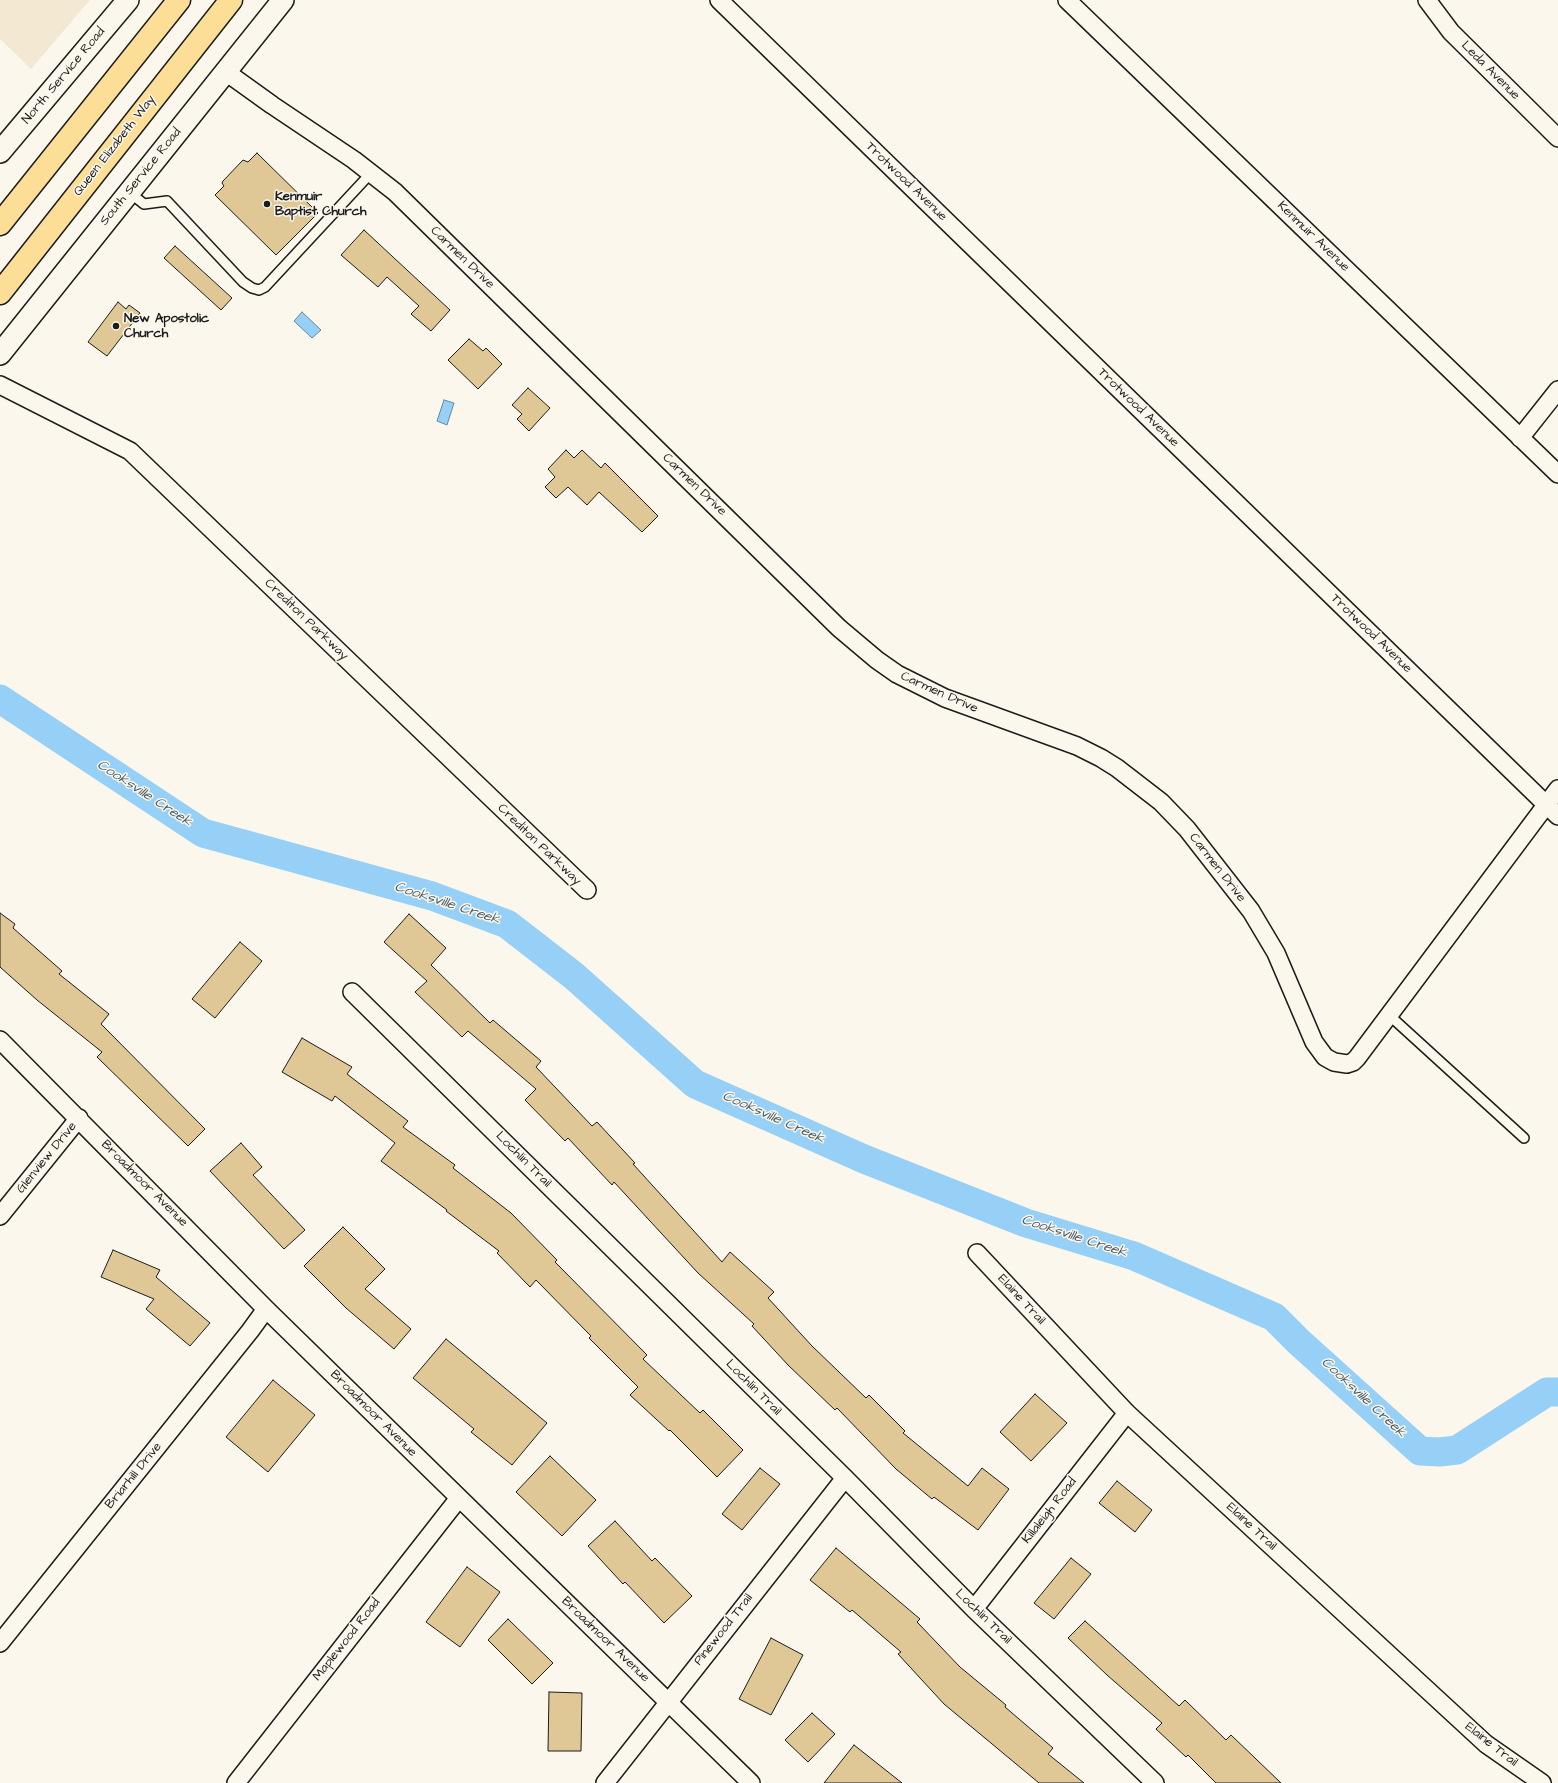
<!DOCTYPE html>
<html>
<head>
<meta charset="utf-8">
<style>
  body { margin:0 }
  canvas { display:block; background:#fbf7ec }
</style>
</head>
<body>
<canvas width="1558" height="1783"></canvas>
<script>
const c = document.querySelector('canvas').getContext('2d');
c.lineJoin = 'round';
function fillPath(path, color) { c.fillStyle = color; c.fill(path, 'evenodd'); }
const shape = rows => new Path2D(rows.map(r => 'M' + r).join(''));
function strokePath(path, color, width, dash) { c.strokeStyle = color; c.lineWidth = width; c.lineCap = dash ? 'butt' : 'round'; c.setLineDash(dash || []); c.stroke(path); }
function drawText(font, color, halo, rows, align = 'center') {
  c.font = font + ' "Architects Daughter",sans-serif'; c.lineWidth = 3; c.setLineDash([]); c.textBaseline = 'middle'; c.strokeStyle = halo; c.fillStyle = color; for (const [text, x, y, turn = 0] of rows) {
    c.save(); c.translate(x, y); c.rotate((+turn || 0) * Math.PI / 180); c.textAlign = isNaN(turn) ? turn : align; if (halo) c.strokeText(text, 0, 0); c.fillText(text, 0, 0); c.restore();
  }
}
const built = shape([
  [0,0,90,0,31,69,0,39]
]);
const water = shape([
  [302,312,321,330,312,338,294,321,302,312],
  [444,400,454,403,447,425,437,421,444,400]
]);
const river = shape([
  [0,699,203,833,432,896,507,924,574,976,695,1084,864,1159,1026,1223,1134,1256,1274,1317,1299,1342,1420,1451,1439,1452,1457,1450,1547,1392,1558,1392]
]);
const building = shape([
  [257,153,318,213,276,255,215,195,224,186,222,183,223,181,243,160,248,162,257,153],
  [364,230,450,310,431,331,411,314,419,306,387,277,378,287,341,255,364,230],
  [175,246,232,298,221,310,164,258,175,246],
  [118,302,126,309,129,305,140,313,107,356,88,342,118,302],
  [469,339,483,351,486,348,502,364,478,389,448,360,469,339],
  [528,388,550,408,529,431,517,419,522,414,512,405,528,388],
  [566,450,574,458,582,450,601,468,605,463,658,516,642,532,599,492,587,505,568,487,556,498,545,487,555,477,548,469,566,450],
  [0,913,15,924,13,928,62,971,59,974,109,1014,101,1024,205,1129,188,1146,97,1057,102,1052,37,1000,0,967,0,913],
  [409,914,446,948,431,965,490,1023,493,1020,541,1061,536,1067,592,1126,597,1122,635,1163,633,1164,722,1262,730,1252,774,1292,768,1298,812,1346,866,1398,869,1395,905,1431,903,1433,968,1486,982,1468,1009,1489,978,1530,934,1497,932,1499,896,1469,837,1408,835,1410,788,1365,752,1326,754,1324,698,1273,614,1182,612,1185,568,1138,565,1141,525,1100,536,1089,468,1031,462,1037,415,992,427,981,384,942,409,914],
  [240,942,262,961,215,1018,192,999,240,942],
  [302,1038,352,1067,347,1074,408,1121,403,1127,455,1165,453,1168,511,1213,557,1260,555,1262,647,1355,643,1359,700,1413,703,1410,743,1450,717,1477,670,1430,669,1431,630,1395,638,1387,589,1338,591,1336,536,1280,530,1287,497,1253,499,1251,446,1211,447,1210,381,1161,395,1143,335,1096,332,1101,282,1072,302,1038],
  [241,1143,262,1167,253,1175,305,1230,284,1249,210,1171,241,1143],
  [343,1227,385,1269,365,1289,411,1329,394,1349,346,1308,304,1266,343,1227],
  [113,1250,160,1270,156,1277,210,1323,190,1346,146,1309,154,1299,101,1277,113,1250],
  [446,1339,547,1423,512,1465,471,1432,474,1429,413,1378,446,1339],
  [273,1380,315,1415,268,1472,226,1437,273,1380],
  [1035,1394,1067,1423,1031,1461,1000,1432,1035,1394],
  [550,1456,596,1500,562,1536,516,1492,550,1456],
  [760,1468,780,1484,742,1530,722,1514,760,1468],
  [1117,1481,1152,1510,1135,1532,1099,1503,1117,1481],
  [615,1521,652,1561,655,1558,692,1596,664,1623,625,1582,623,1584,588,1546,615,1521],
  [836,1548,920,1619,917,1622,960,1667,1006,1705,1005,1707,1053,1748,1048,1754,1084,1783,1039,1783,944,1704,898,1654,901,1652,852,1610,850,1612,810,1580,836,1548],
  [1071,1558,1091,1574,1054,1619,1034,1603,1071,1558],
  [467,1567,500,1592,460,1647,426,1622,467,1567],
  [508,1619,553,1663,532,1684,488,1640,508,1619],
  [1085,1621,1179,1706,1185,1700,1226,1740,1231,1735,1281,1783,1216,1783,1188,1755,1186,1757,1156,1729,1162,1723,1107,1675,1068,1638,1085,1621],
  [771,1638,803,1655,771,1715,739,1699,771,1638],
  [549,1692,582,1693,581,1751,548,1751,549,1692],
  [812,1713,835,1734,808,1762,785,1740,812,1713],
  [854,1745,902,1783,824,1783,854,1745]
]);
const service = shape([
  [129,192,144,204,167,201,243,282,252,288,259,290,265,287,371,173],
  [1389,1015,1524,1138]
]);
const minor = shape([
  [719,0,1558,816],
  [1067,0,1558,474],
  [1427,0,1451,32,1558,138],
  [226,72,272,105,354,160,395,192,839,628,877,660,897,674,945,698,1077,746,1101,758,1117,768,1161,802,1187,829,1251,911,1276,953,1314,1042,1325,1057,1334,1062,1347,1064,1353,1062,1357,1058,1558,789],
  [0,385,130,451,587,890],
  [1520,438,1558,390],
  [352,992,845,1478,974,1609,1155,1783],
  [0,1040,266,1309,751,1783],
  [0,1216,79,1118],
  [977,1253,1127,1413,1486,1744,1542,1783],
  [974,1609,1127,1413],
  [0,1643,250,1331,266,1309],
  [236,1783,459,1498],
  [605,1783,845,1478]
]);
const tertiary = shape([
  [0,152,128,0],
  [0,354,283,0]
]);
const motorway = shape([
  [0,224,179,0],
  [0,293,231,0]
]);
const markers = [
  [267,204,4,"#1c1c1c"],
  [116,326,4,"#1c1c1c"]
];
const streetNames = [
  ["Leda Avenue",1490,71,45],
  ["North Service Road",64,76,-50],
  ["Queen Elizabeth Way",115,146,-52],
  ["South Service Road",141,177,-51],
  ["Trotwood Avenue",906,182,44],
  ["Kenmuir Avenue",1313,237,44],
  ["Carmen Drive",462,258,44],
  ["Trotwood Avenue",1138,408,44],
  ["Carmen Drive",694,485,44],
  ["Crediton Parkway",306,620,44],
  ["Trotwood Avenue",1371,634,44],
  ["Carmen Drive",939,693,24],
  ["Crediton Parkway",539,845,44],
  ["Carmen Drive",1217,868,52],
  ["Glenview Drive",47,1158,-51],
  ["Lochlin Trail",523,1160,45],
  ["Broadmoor Avenue",144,1184,45],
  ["Elaine Trail",1021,1300,47],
  ["Lochlin Trail",753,1388,45],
  ["Broadmoor Avenue",373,1414,45],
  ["Briarhill Drive",134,1476,-51],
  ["Killaleigh Road",1050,1511,-52],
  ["Elaine Trail",1251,1527,43],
  ["Lochlin Trail",983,1617,44],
  ["Pinewood Trail",724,1630,-52],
  ["Maplewood Road",347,1640,-52],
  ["Broadmoor Avenue",605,1640,44],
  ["Elaine Trail",1491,1745,38]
];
const poiNames = [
  ["Kenmuir",275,197],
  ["Baptist Church",275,212],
  ["New Apostolic",124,319],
  ["Church",124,334]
];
const waterNames = [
  ["Cooksville Creek",144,794,33],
  ["Cooksville Creek",447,904,18],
  ["Cooksville Creek",773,1118,24],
  ["Cooksville Creek",1074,1237,18],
  ["Cooksville Creek",1363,1398,43]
];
fillPath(built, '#f3e9d2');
fillPath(water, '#97d0f6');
strokePath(water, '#66889f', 1);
strokePath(river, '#97d0f6', 29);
fillPath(building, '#e0c796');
strokePath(building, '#1c1c1c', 1);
strokePath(service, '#1c1c1c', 12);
strokePath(minor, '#1c1c1c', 20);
strokePath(tertiary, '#1c1c1c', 24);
strokePath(motorway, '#1c1c1c', 25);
strokePath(service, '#fbf7ec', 9);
strokePath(minor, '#fbf7ec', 17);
strokePath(tertiary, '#fbf7ec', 21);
strokePath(motorway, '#fdde96', 22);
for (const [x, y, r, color] of markers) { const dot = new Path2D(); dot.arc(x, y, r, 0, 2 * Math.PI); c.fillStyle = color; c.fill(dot); strokePath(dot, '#fbf7ec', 1.5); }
drawText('13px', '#1c1c1c', '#fbf7ec', streetNames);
drawText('bold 13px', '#1c1c1c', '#fbf7ec', poiNames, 'left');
drawText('italic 14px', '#475b68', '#fbf7ec', waterNames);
</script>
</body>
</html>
